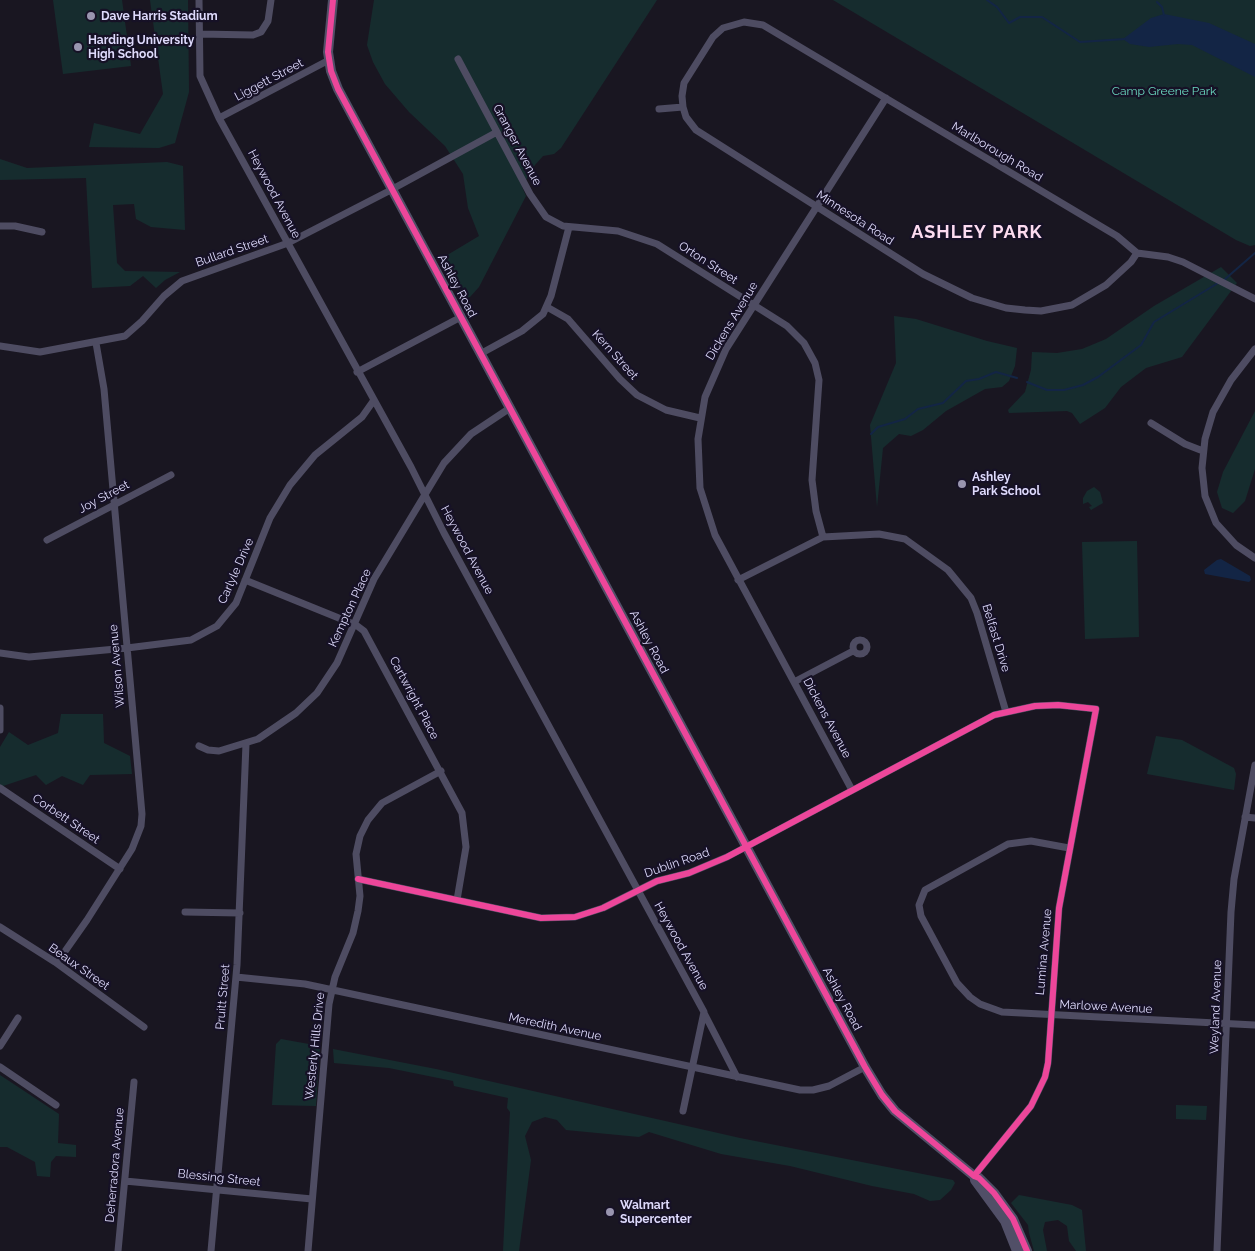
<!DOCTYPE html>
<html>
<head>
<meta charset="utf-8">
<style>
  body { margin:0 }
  canvas { display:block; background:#191621 }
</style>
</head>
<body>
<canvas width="1255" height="1251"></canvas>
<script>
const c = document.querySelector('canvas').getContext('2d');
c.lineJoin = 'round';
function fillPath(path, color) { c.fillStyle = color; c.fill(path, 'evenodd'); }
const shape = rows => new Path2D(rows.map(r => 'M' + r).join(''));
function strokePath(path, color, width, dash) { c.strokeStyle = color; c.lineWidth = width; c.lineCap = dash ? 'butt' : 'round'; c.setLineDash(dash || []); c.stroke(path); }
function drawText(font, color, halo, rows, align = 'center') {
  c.font = font + ' Raleway,sans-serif'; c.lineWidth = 4.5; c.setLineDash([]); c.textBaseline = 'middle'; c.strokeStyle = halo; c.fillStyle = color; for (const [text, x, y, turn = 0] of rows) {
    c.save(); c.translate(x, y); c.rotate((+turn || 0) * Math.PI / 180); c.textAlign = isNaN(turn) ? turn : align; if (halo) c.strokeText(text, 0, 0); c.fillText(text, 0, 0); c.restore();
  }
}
const green = shape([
  [53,0,122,0,131,66,63,74],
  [150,0,188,0,189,92,175,143,159,148,89,147,94,123,140,134,163,94],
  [374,0,657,0,561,148,554,154,543,156,535,165,522,187,526,196,479,287,470,297,464,298,444,257,479,236,468,208,463,174,445,146,409,112,385,84,373,62,367,45],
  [833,0,1255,0,1255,245,1250,246,1236,240],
  [0,159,27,168,167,162,183,166,185,230,151,227,136,219,134,204,113,205,117,263,125,271,180,272,165,280,156,288,143,276,130,286,92,288,86,178,0,180],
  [1221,267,1237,283,1182,357,1146,368,1121,387,1105,408,1080,424,1072,413,1067,411,1009,413,1008,410,1025,392,1031,370,1032,352,1057,353,1082,349,1106,339,1154,306],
  [894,316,916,319,987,341,1017,348,1015,366,1009,381,1002,387,985,389,946,411,923,430,911,436,899,434,883,448,877,507,870,425,896,363],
  [1255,411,1255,469,1245,501,1233,513,1222,508,1217,492,1223,472],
  [1094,487,1100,492,1103,503,1091,510,1089,507,1092,506,1088,502,1083,504,1083,498,1087,491],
  [1137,541,1139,637,1085,639,1082,542],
  [61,714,103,714,104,743,130,756,132,774,90,775,83,785,62,776,46,785,36,775,0,787,0,747,9,732,28,745,58,733],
  [1156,736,1182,740,1234,768,1236,774,1234,790,1147,774],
  [281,1039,320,1046,316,1106,272,1105,276,1044],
  [333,1049,436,1069,740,1138,953,1180,955,1183,951,1190,940,1200,930,1201,914,1194,872,1186,790,1166,721,1154,649,1132,639,1137,566,1130,557,1120,545,1117,532,1122,525,1136,531,1160,519,1251,503,1251,510,1112,507,1108,508,1098,454,1086,453,1081,389,1068,334,1063],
  [0,1075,59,1114,58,1143,76,1145,76,1157,56,1156,51,1162,50,1177,37,1176,35,1162,7,1147,0,1147],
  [1176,1105,1207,1106,1206,1120,1176,1119],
  [1019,1195,1072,1205,1082,1210,1086,1251,1076,1251,1069,1241,1067,1226,1058,1220,1045,1222,1043,1230,1047,1251,1034,1251,1029,1233,1028,1225,1011,1203]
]);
const water = shape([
  [1164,14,1209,23,1255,44,1255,77,1192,45,1178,44,1149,47,1130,44,1123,39,1151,18],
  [1221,559,1250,576,1251,580,1249,582,1205,574,1204,570,1217,560]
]);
const stream = shape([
  [987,0,997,7,1009,23,1020,17,1042,17,1080,42,1125,39],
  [1157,2,1162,7,1164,15],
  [1224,280,1255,253],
  [1027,382,1047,390,1064,390,1083,385,1098,377,1141,345,1154,322,1218,283],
  [871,434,878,427,905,419,918,409,943,403,966,381,979,379,996,372,1017,378]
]);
const street = shape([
  [199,0,200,76,219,118,411,467,444,533,704,1012,683,1111],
  [200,34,253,35,261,32,268,21,271,0],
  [458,59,530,194,546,217,563,226,618,231,657,244,787,326,804,343,815,363,819,380,812,480,816,511,823,537],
  [659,109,683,107],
  [219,118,329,60],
  [0,226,15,226,42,232],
  [1137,253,1131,262,1106,285,1072,305,1041,311,1025,310,1006,308,972,298,923,274,696,130,686,117,683,107,682,96,684,83,713,37,723,28,744,22,763,25,1117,236,1137,253,1168,257,1183,262,1255,299],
  [547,307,568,319,620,379,637,395,666,410,700,418],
  [0,346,40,352,125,336,142,321,164,296,182,281,288,243,387,192,497,132],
  [1255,349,1231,380,1213,412,1205,439,1202,468,1205,496,1216,523,1236,545,1255,558],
  [480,354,522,331,543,314,551,296,569,227],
  [357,372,461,317],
  [1151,423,1185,444,1203,451],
  [47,540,171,475],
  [245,580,356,625,364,631,462,813,466,847,457,900],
  [738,580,823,537,879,534,905,539,948,570,971,598,977,613,1006,712],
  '853 647a7 7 0 1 1 14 0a7 7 0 1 1-14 0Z',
  [0,653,29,657,127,648,191,640,217,626,236,603,270,518,290,485,315,455,362,417,374,400],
  [794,682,853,651],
  [0,708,0,730],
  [199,746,208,750,219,751,258,739,296,713,317,693,337,663,374,579,444,463,471,434,510,408],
  [0,788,120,869],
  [852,790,715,535,700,488,698,439,705,397,726,349,886,98],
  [1245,817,1255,818],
  [1069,848,1031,841,1008,844,925,890,919,905,921,916,957,983,970,997,980,1004,1002,1012,1255,1025],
  [358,879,541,918,575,917,603,908,657,881,689,873,727,857,994,715,1035,706,1058,705,1096,709,1059,908,1048,1063,1045,1077,1031,1106,974,1176],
  [185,912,240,913],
  [0,927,55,962,144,1027],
  [55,962,61,957,87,920,132,849,141,826,142,814,104,389,96,343],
  [236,977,305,984,800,1090,813,1090,829,1086,865,1067],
  [704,1013,737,1077],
  [0,1046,18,1018],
  [0,1067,56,1105],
  [125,1181,312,1199],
  [118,1251,134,1082],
  [211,1251,237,965,246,744],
  [308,1251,329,1004,335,977,353,933,358,911,360,896,356,854,360,836,368,820,382,803,441,771],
  [1217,1251,1231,912,1234,879,1255,765]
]);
const secondary = shape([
  [333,0,328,52,331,71,338,89,865,1067,882,1095,895,1111,974,1176,979,1178,994,1193,1013,1219,1027,1251],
  [975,1180,1005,1221,1017,1251]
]);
const cycleway = shape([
  [333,0,328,52,331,71,338,89,865,1067,882,1095,895,1111,974,1176,979,1178,994,1193,1013,1219,1027,1251],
  [358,879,541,918,575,917,603,908,657,881,689,873,727,857,994,715,1035,706,1058,705,1096,709,1059,908,1048,1063,1045,1077,1031,1106,974,1176]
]);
const markers = [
  [91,16,5,"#9995af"],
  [78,47,5,"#9995af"],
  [962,484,5,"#9995af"],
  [610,1212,5,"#9995af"]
];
const poiNames = [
  ["Dave Harris Stadium",101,16],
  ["Harding University",88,40],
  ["High School",88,54],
  ["Ashley",972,477],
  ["Park School",972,491],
  ["Walmart",620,1205],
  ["Supercenter",620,1219]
];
const streetNames = [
  ["Liggett Street",269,80,-28],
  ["Granger Avenue",517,145,62],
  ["Marlborough Road",997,152,31],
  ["Heywood Avenue",274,194,62],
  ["Minnesota Road",855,218,33],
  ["Bullard Street",232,251,-19],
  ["Orton Street",708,263,33],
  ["Ashley Road",457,286,62],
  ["Dickens Avenue",732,321,-59],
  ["Kern Street",615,355,48],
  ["Joy Street",104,497,-28],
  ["Heywood Avenue",467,550,62],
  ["Carlyle Drive",236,571,-66],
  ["Kempton Place",350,608,-65],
  ["Belfast Drive",996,638,73],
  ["Ashley Road",649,642,62],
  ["Wilson Avenue",117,666,-95],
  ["Cartwright Place",414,698,62],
  ["Dickens Avenue",827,718,62],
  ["Corbett Street",66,819,34],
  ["Dublin Road",677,863,-19],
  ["Heywood Avenue",681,946,61],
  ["Lumina Avenue",1044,952,-85],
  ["Beaux Street",79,967,35],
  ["Pruitt Street",223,997,-85],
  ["Ashley Road",842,999,62],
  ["Marlowe Avenue",1106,1007,3],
  ["Weyland Avenue",1216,1007,-88],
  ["Meredith Avenue",555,1027,12],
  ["Westerly Hills Drive",315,1046,-84],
  ["Deherradora Avenue",115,1165,-85],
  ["Blessing Street",219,1178,6]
];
const parkNames = [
  ["Camp Greene Park",1164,91]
];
const districtNames = [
  ["ASHLEY PARK",977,233]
];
fillPath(green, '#162c2e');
fillPath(water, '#132545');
strokePath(stream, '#132545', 2);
strokePath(street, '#4e4c62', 7);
strokePath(secondary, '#514f67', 10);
strokePath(cycleway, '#ed469a', 6);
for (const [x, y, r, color] of markers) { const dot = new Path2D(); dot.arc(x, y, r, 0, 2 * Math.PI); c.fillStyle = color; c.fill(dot); strokePath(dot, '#161126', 2); }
drawText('bold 12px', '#dedafc', '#161126', poiNames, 'left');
drawText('12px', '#dedafc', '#161126', streetNames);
drawText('12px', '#6ad8bf', '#161126', parkNames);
c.letterSpacing = '1px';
drawText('bold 18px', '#fcdbf0', '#161126', districtNames);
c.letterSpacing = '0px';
</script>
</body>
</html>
